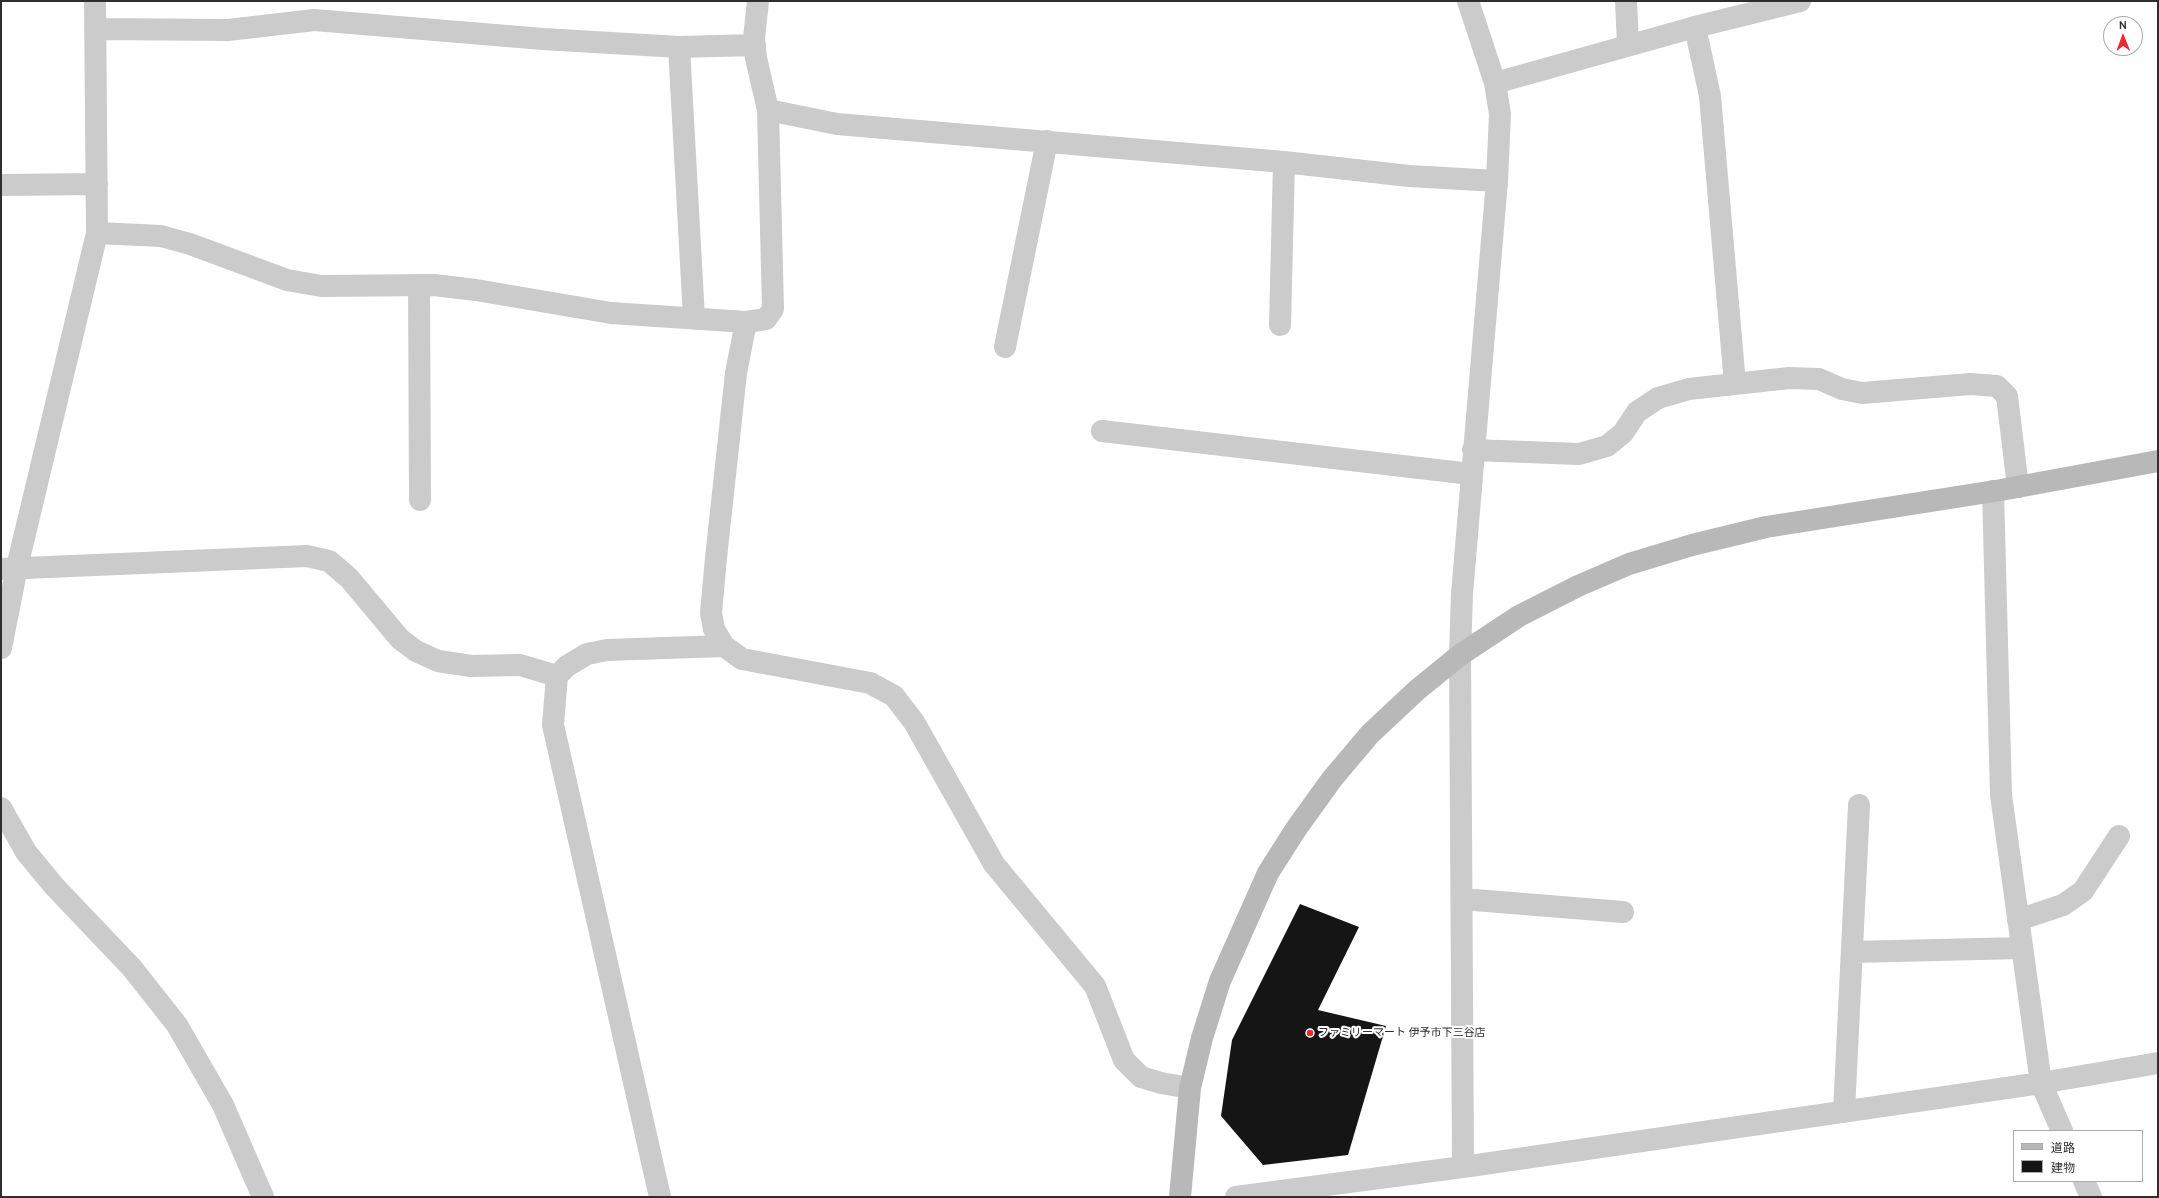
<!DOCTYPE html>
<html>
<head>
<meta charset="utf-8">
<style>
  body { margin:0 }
  #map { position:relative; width:2159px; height:1198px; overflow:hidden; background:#fff; font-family:Cabin,"Noto Sans JP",sans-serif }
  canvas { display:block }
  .frame { position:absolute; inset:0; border:2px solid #2e2e2e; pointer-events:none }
  .legend { position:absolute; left:2013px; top:1130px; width:130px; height:52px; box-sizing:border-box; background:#fff; border:1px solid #ababab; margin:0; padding:5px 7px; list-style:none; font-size:12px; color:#2e2e2e }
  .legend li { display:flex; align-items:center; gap:8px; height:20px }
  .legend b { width:20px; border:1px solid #ababab }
  .north { position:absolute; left:2103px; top:16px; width:40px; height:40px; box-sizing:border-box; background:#fff; border:1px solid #ababab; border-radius:50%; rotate:359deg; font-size:11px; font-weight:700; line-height:16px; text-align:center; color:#2e2e2e }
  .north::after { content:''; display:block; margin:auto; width:14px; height:18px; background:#ec2934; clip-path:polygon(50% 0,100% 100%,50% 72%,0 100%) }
</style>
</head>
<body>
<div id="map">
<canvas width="2159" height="1198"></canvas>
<div class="frame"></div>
<ul class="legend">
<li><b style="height:5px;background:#b8b8b8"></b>道路</li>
<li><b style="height:11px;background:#151515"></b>建物</li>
</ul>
<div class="north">N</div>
</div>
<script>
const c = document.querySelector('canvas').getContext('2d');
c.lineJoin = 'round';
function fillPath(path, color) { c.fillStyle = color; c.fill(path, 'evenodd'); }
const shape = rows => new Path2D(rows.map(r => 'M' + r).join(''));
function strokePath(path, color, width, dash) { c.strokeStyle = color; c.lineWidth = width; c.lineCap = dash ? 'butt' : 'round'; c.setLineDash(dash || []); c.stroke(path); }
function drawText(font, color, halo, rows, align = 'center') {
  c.font = font + ' Cabin,"Noto Sans JP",sans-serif'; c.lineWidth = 4; c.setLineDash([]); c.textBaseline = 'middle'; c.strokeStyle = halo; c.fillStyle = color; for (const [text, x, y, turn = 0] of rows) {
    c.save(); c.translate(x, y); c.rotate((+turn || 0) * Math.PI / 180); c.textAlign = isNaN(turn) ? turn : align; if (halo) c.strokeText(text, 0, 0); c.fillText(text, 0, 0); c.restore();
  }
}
const building = shape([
  [1300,904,1359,927,1318,1010,1386,1026,1348,1155,1263,1165,1221,1116,1232,1040]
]);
const street = shape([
  [1626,1,1628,45],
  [1695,27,1710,96,1735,384],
  [95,29,228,30,314,20,543,39,679,47,755,45],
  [679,47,694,318],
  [1495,83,1695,27,1800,1],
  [768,110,837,124,1284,162,1409,176,1497,181],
  [1,185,97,184],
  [97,233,161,236,190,244,287,280,321,286,434,285,476,290,611,313,746,322,766,319,773,309,768,110,756,58,754,38,758,1],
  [419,285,420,500],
  [746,322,736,373,716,558,711,613,714,629,724,646,742,659,870,683,894,696,914,722,994,864,1095,986,1124,1060,1141,1077,1161,1083,1190,1088],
  [1280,325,1284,162],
  [1005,347,1047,141],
  [1102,431,1471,474],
  [1473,450,1579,454,1607,446,1623,433,1637,412,1658,398,1689,389,1789,378,1819,379,1842,389,1862,393,1970,384,1997,386,2007,396,2018,487],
  [1993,491,2001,795,2041,1083,2062,1131],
  [1,569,307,556,329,561,349,578,400,639,416,651,438,661,471,666,520,665,557,676],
  [1,648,17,567,97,233,95,1],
  [1,808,26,852,54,886,132,968,177,1025,223,1105,263,1197],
  [1462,899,1623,912],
  [2018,920,2063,905,2083,891,2119,836],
  [1852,952,2022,948],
  [1844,1112,1859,805],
  [1463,1167,1460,655,1462,594,1497,181,1500,114,1495,83,1468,1],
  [2084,1181,2091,1197],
  [660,1197,553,725,557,676,567,666,587,654,607,650,724,646],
  [1236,1197,1463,1167,2041,1083,2158,1063]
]);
const secondary = shape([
  [1180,1197,1190,1088,1202,1038,1220,981,1268,873,1296,829,1332,779,1370,734,1417,690,1460,655,1519,616,1578,586,1629,564,1692,545,1766,527,2001,490,2158,461]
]);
const markers = [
  [1310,1033,4,"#ec2934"]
];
const poiNames = [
  ["ファミリーマート 伊予市下三谷店",1318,1033]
];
fillPath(building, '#151515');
strokePath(street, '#cbcbcb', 22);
strokePath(secondary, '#b8b8b8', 22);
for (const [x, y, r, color] of markers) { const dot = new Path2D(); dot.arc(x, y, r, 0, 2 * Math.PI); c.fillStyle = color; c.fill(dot); strokePath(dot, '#fff', 1.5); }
drawText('11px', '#2e2e2e', '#fff', poiNames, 'left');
</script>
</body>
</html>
